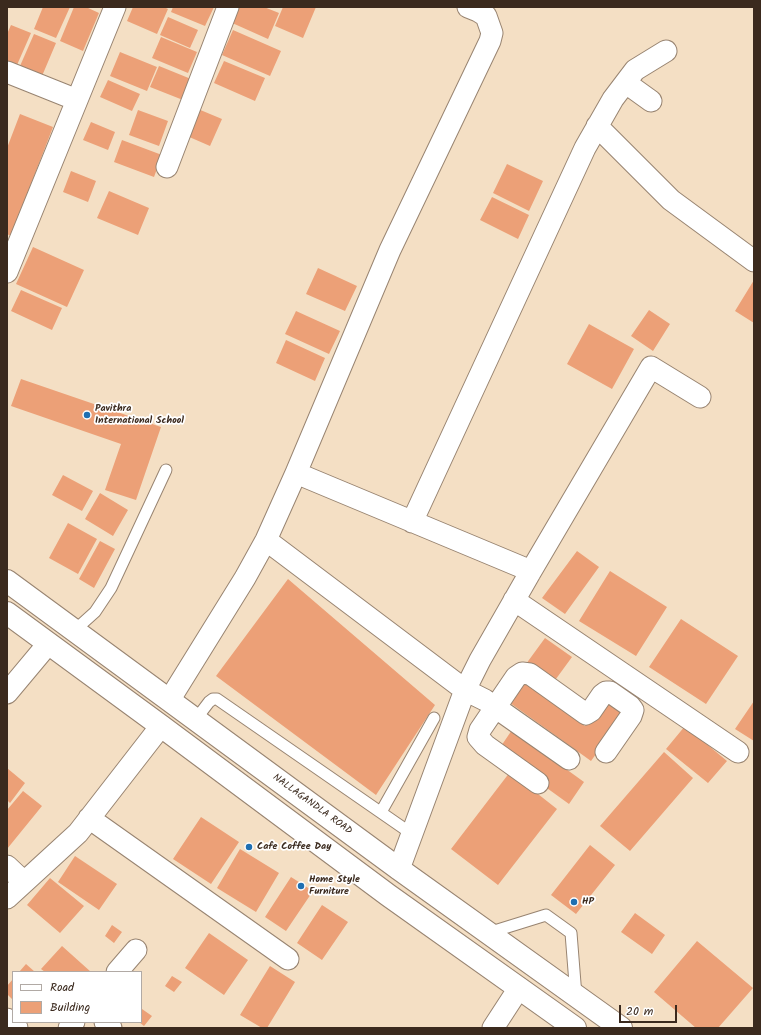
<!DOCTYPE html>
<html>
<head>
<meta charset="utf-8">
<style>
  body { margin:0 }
  #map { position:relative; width:761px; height:1035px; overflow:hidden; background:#f4dfc4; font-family:Kalam,sans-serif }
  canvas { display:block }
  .frame { position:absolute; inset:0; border:8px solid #3b2a1e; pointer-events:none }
  .legend { position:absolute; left:12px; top:971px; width:130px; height:52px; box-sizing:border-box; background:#fff; border:1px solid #b1aaa5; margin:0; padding:5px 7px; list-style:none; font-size:12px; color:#3b2a1e }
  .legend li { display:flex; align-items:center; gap:8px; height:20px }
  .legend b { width:20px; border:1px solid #b1aaa5 }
  .scale { position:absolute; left:619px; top:1005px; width:58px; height:18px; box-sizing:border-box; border:2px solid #3b2a1e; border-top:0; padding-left:5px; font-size:12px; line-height:14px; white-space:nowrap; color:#3b2a1e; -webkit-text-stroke:3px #fff; paint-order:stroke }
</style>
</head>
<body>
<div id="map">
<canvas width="761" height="1035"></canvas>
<div class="frame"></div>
<ul class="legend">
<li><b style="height:5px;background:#fff"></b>Road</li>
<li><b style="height:11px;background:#eca077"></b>Building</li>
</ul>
<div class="scale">20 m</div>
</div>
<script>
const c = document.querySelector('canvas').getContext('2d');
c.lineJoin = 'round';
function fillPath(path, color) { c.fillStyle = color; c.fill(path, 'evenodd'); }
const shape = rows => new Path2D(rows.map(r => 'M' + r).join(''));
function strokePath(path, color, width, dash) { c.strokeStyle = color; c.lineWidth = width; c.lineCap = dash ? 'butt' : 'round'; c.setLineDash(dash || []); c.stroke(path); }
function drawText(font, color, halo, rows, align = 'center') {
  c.font = font + ' Kalam,sans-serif'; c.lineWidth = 3.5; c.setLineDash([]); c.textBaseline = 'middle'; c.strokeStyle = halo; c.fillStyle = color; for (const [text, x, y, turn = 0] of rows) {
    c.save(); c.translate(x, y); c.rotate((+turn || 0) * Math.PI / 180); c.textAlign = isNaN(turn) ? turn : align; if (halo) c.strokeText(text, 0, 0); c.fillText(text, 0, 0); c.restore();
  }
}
const building = shape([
  [43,7,70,7,56,38,34,29],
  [74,7,86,7,99,13,83,51,60,41],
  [133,7,164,7,168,9,157,34,127,21],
  [173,7,214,7,205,26,171,12],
  [236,7,264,7,279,13,268,39,230,22],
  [283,7,316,7,303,38,275,26],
  [168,17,198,30,190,48,160,35],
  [11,25,31,33,17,65,7,61,7,34],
  [233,30,281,51,270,76,222,55],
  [34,34,56,43,42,76,20,66],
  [161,37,197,52,188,73,152,58],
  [120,52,157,67,147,91,110,76],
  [224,61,265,78,255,101,214,83],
  [159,66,191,79,183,100,150,87],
  [108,80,140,94,132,111,100,97],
  [198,109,222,119,210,146,187,136],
  [138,110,168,121,159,146,129,135],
  [20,114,53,127,11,236,7,234,7,148],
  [91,122,115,132,108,150,83,140],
  [122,140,162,155,154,177,114,162],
  [507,164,543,181,529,211,493,193],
  [71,171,96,181,88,202,63,192],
  [109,191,149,208,138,235,97,218],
  [492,197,529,215,518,239,480,220],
  [33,247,84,270,67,307,16,284],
  [318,268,357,286,345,311,306,294],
  [754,280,754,323,735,311],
  [21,290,62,308,52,330,11,311],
  [649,310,670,324,653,351,631,336],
  [296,311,340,331,329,354,285,334],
  [589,324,634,349,612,389,567,364],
  [286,340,325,358,315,381,276,363],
  [21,379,161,427,136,500,105,490,121,444,11,406],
  [63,475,93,491,82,511,52,495],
  [100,493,128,510,113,536,85,519],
  [68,523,97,539,78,574,49,558],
  [100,541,115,549,94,588,79,579],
  [577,551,599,567,565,614,542,598],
  [610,571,667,607,636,656,579,621],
  [288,579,435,705,376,795,216,676],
  [681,619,738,656,706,704,649,667],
  [545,638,572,657,553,683,526,664],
  [521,680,585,726,605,698,626,712,591,761,506,700],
  [754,701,754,741,735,729],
  [685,726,727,761,708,783,666,749],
  [512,730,584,782,569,804,497,752],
  [664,752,693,778,630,851,600,826],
  [7,768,25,783,10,803,7,800],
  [510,772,557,809,498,885,451,849],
  [23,791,42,806,7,849,7,810],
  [201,817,239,842,211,884,173,859],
  [590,845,615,865,576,914,551,895],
  [240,849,279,873,256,912,217,888],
  [75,856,117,884,99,910,58,882],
  [291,877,313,891,286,931,265,917],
  [50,878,84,906,60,933,27,905],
  [322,905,348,922,322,960,297,943],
  [635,913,665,935,652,954,621,932],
  [112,925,122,932,114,943,105,936],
  [209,933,248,960,224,995,185,968],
  [697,941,753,988,718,1028,696,1028,654,992],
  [62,946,91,972,45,972,41,969],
  [26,964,35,972,19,972],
  [270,966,295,982,267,1028,262,1028,240,1015],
  [172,976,182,982,174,992,165,986],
  [13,979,13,1000,7,994,7,986],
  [142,1009,152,1016,144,1026,139,1022,141,1022,141,1011]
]);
const lane = shape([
  [75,630,95,612,111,588,166,470],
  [196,719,209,702,213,699,217,699,412,834],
  [381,812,434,718],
  [488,933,546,915,571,933,576,996]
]);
const street = shape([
  [7,72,77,100],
  [626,83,651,101],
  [597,126,671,200,754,261],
  [167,167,228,7],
  [7,272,115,7],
  [296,473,531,571],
  [412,522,585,148,613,99,635,70,666,51],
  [266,540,465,690,485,700,569,759],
  [514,600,738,752],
  [7,693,48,644],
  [170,699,245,578,266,540,296,473,390,250,490,41,492,33,486,16,478,11,468,7],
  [538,783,485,745,478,737,480,730,516,677,522,673,530,674,586,714,591,711,602,695,606,692,610,692,630,706,633,710,631,716,606,752],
  [89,818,288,959],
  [7,866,24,882],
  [399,869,465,690,480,660,531,571,651,367,700,397],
  [7,898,78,833,161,726],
  [117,972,136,950],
  [7,1019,17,1028],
  [105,1022,111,1028],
  [69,1028,74,1022],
  [493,1028,519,988]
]);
const primary = shape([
  [7,581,399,869,621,1028],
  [7,613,161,726,388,895,575,1028]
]);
const markers = [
  [87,415,4,"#1f6fb2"],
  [249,847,4,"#1f6fb2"],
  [301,886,4,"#1f6fb2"],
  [574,902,4,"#1f6fb2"]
];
const poiNames = [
  ["Pavithra",95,409],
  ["International School",95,421],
  ["Cafe Coffee Day",257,847],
  ["Home Style",309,880],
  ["Furniture",309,892],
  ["HP",582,902]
];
const streetNames = [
  ["NALLAGANDLA ROAD",312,805,36]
];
fillPath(building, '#eca077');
strokePath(lane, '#988471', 13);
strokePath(street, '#988471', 23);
strokePath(primary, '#988471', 24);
strokePath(lane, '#fff', 11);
strokePath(street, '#fff', 21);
strokePath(primary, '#fff', 22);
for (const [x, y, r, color] of markers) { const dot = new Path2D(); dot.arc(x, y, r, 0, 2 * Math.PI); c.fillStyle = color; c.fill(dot); strokePath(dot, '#fff', 1.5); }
drawText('bold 10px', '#3b2a1e', '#fff', poiNames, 'left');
drawText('10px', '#3b2a1e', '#fff', streetNames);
</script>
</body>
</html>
